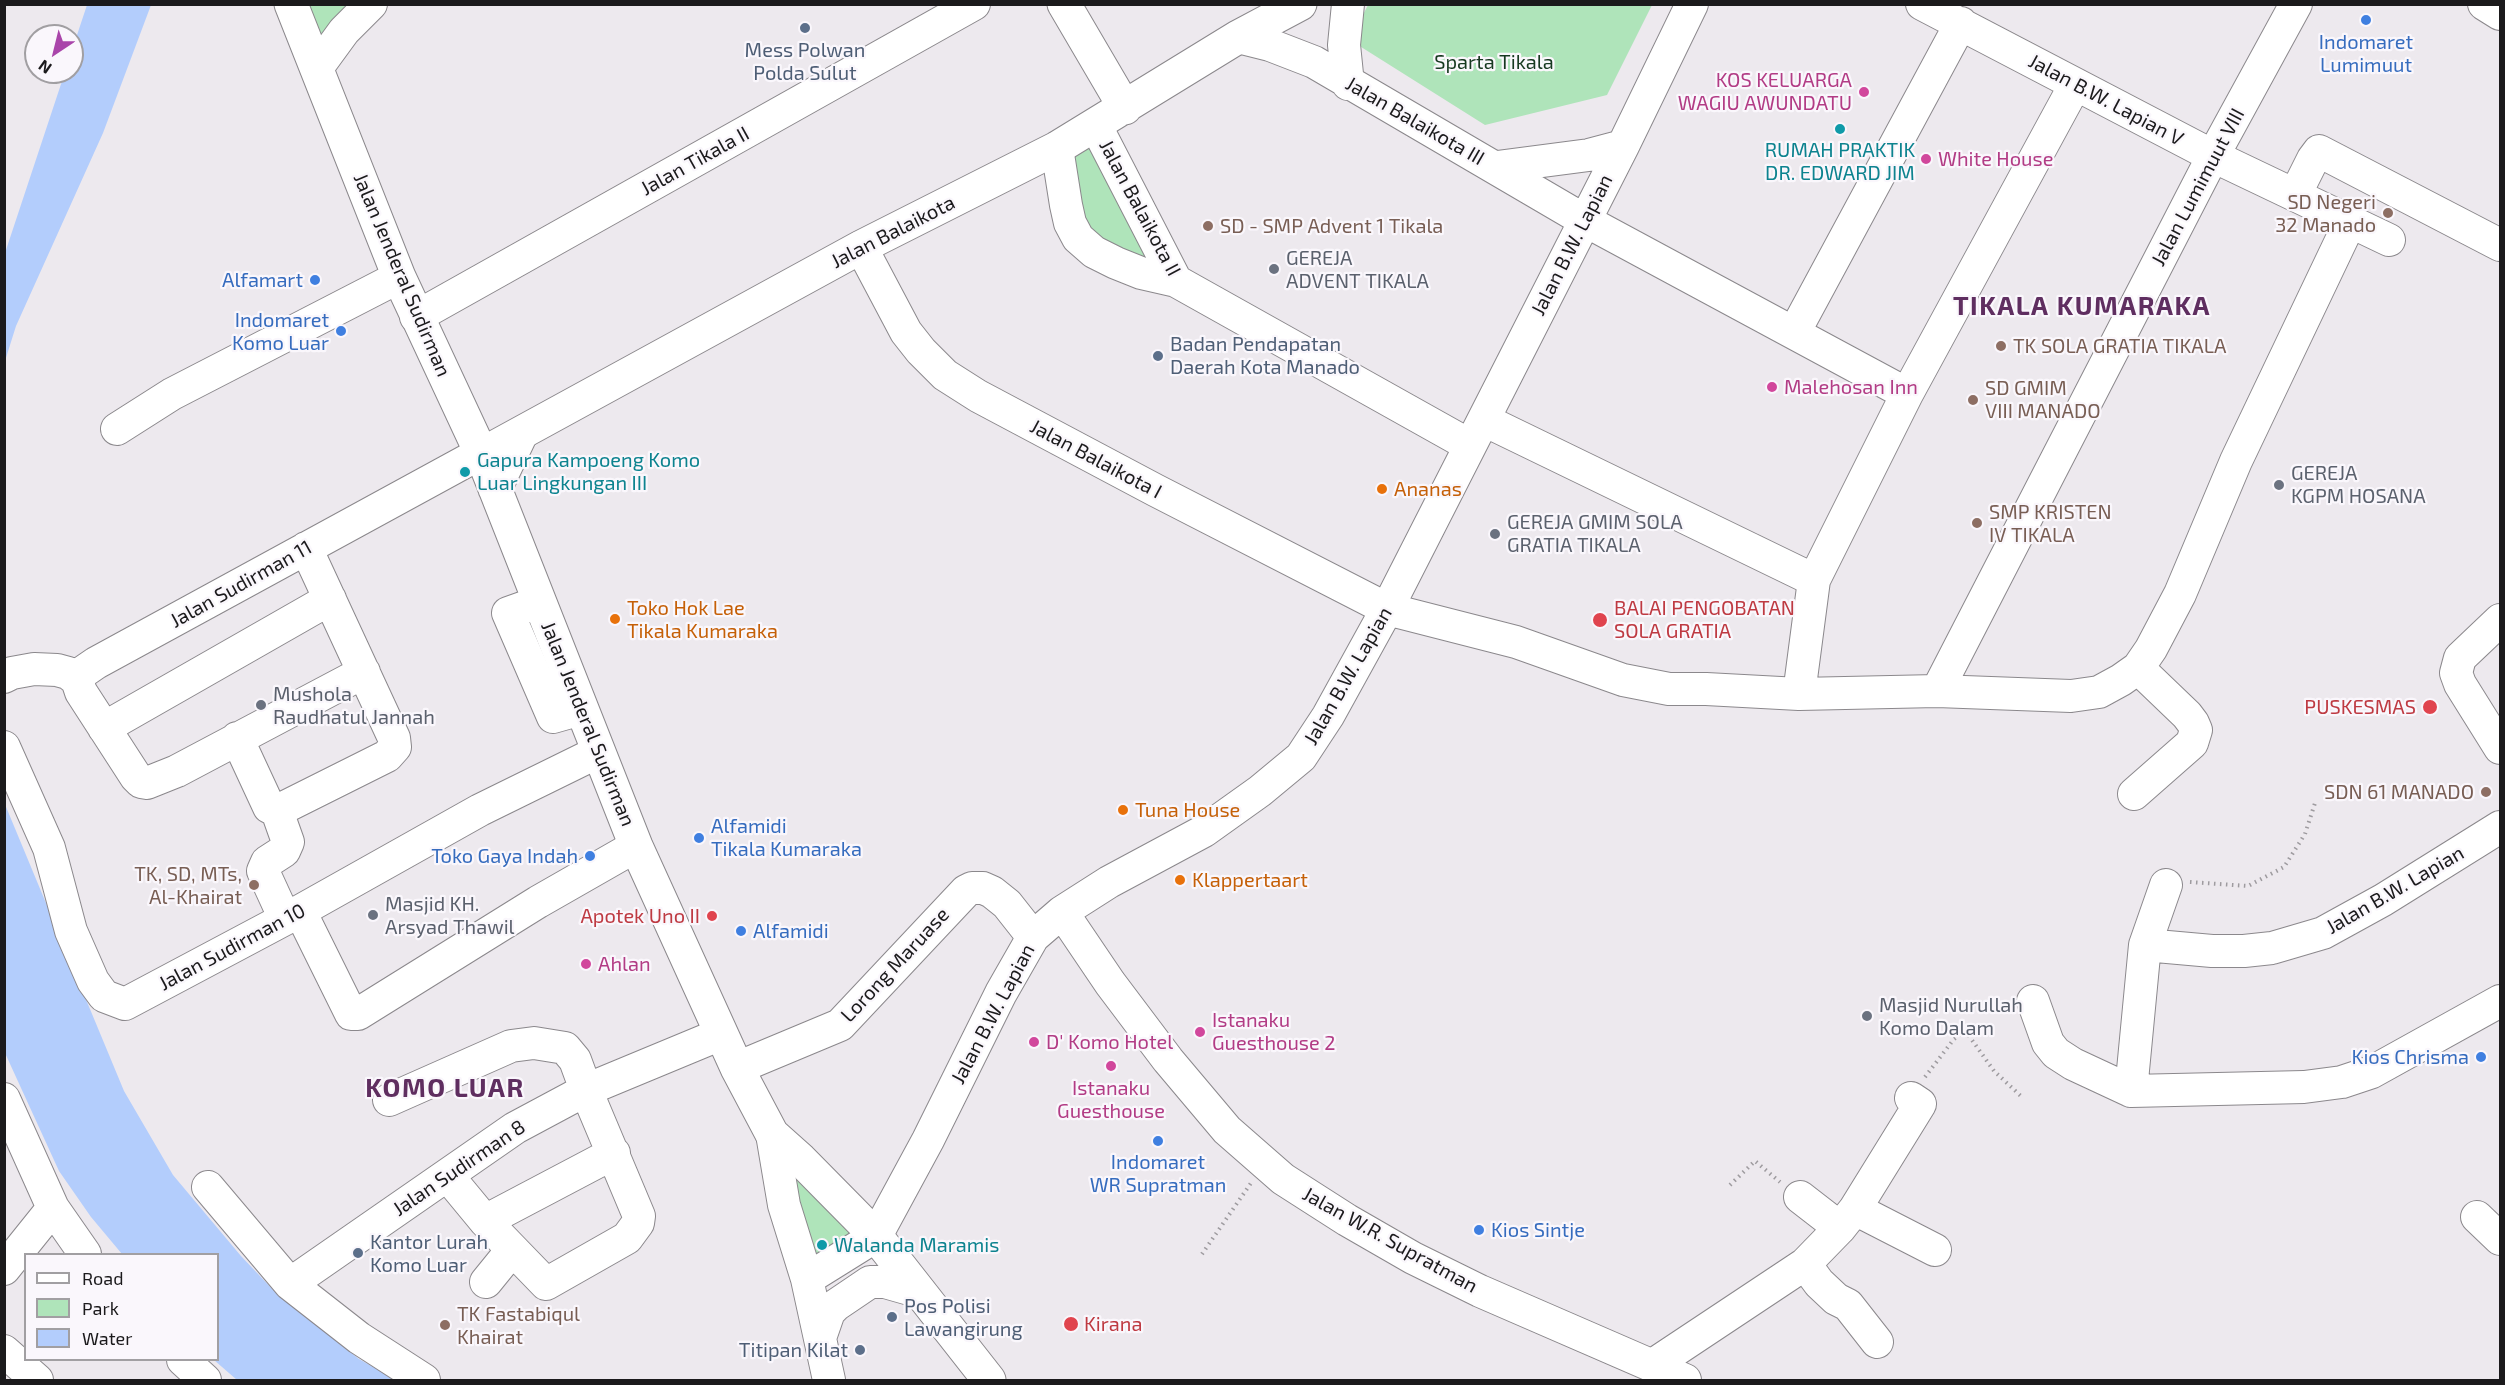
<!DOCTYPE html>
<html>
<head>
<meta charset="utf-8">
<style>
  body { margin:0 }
  #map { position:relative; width:2505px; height:1385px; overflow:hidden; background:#ede9ee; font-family:"Exo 2",sans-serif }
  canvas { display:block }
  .frame { position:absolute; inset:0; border:6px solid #1b1a1c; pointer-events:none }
  .legend { position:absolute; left:24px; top:1253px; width:195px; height:108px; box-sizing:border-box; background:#faf7fc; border:2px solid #a19fa2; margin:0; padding:8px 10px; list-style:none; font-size:18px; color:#1b1a1c }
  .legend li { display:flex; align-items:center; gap:12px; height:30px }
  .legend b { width:30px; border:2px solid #a19fa2 }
  .north { position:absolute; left:24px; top:24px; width:60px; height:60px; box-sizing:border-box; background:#faf7fc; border:2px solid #a19fa2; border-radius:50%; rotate:215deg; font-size:16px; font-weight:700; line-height:24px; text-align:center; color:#1b1a1c }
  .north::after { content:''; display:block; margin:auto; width:21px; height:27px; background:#a945aa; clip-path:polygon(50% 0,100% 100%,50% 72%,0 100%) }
</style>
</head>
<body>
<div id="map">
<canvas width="2505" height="1385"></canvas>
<div class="frame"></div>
<ul class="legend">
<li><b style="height:8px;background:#fff"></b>Road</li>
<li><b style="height:16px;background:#afe4ba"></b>Park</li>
<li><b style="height:16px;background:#b3cdfc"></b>Water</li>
</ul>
<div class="north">N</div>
</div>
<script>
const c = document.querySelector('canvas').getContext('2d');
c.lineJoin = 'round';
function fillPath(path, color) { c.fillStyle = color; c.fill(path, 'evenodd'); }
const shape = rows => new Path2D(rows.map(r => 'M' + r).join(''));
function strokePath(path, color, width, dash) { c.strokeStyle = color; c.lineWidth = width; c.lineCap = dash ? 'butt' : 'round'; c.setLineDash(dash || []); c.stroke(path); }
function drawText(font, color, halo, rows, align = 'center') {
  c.font = font + ' "Exo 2",sans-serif'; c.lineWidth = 4.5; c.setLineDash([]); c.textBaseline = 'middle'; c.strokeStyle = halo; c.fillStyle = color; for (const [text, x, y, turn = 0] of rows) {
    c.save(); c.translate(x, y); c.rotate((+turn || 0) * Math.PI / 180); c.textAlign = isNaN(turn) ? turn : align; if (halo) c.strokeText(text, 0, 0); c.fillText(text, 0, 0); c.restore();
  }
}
const green = shape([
  [295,5,366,5,318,61],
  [1368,5,1652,5,1607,95,1485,125,1350,40],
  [1087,134,1169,277,1090,245,1065,148],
  [796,1159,866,1235,811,1270,785,1195]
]);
const water = shape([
  [87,5,151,5,103,133,16,326,5,361,5,253,65,72,72,72,72,50],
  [4,802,124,1091,173,1175,241,1256,277,1294,359,1359,396,1380,237,1380,214,1360,218,1360,218,1254,122,1254,91,1217,59,1171,5,1053]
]);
const path = shape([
  [2190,882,2248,886,2284,867,2305,834,2316,800],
  [1925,1077,1954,1039,1961,1033,1967,1033,1994,1071,2023,1098],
  [1730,1185,1755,1161,1780,1182],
  [1202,1254,1251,1183]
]);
const minor = shape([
  [1922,4,2213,156,2389,240],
  [2484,4,2500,14],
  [1238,37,1270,45,1314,62,1584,220,1907,394],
  [317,68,344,31,371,4],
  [1348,84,1344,45,1348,4],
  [1096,126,1176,281,1469,445],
  [1057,148,1066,205,1070,223,1078,238,1094,252,1116,263,1141,273,1176,281],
  [1497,167,1589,155,1623,146],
  [2295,195,2313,159,2319,151,2500,245],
  [861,247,906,332,921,351,945,375,978,396,1155,490,1387,609,1516,642,1623,680,1669,689,1706,689,1799,694,1937,691,2071,696,2099,692,2121,680,2138,668,2151,649,2180,594,2236,461,2350,222],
  [416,317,974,4],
  [1795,331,1961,23],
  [1484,420,1814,580,1799,694],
  [117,429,172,394,399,277],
  [1814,580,1907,394,2075,85],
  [539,602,508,613,553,717,581,709],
  [2500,620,2460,658,2456,673,2460,684,2500,748],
  [364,672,177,771,147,783,141,782,136,777,81,692,77,680,80,674,96,663,481,453],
  [4,677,12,673,34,669,57,670,68,673,77,680],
  [1937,691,2213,156,2296,4],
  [104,728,330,599],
  [237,738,269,807,277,811,387,756,395,747,394,738,306,548],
  [4,747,49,848,71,931,93,981,104,996,125,1004,300,911,480,810,598,752],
  [2134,794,2192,743,2196,730,2193,723,2187,715,2138,668],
  [277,811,288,842,284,851,267,862,263,871,285,919],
  [300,911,351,1014,358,1014,538,902,636,846],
  [1062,912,1110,983,1168,1060,1227,1130,1283,1179,1347,1220,1413,1258,1480,1291,1685,1380],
  [2145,945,2166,885],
  [2033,1001,2048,1043,2056,1053,2073,1064,2131,1091,2304,1087,2342,1082,2372,1072,2500,1001],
  [737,1068,840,1025,966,891,972,888,983,888,992,892,1007,904,1033,937],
  [2131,1091,2145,945,2212,951,2244,951,2272,948,2323,933,2383,900,2500,827],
  [4,1099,53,1208,85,1254],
  [389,1100,511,1046,534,1043,565,1048,575,1060,586,1090,639,1216,638,1223,627,1238,546,1284,485,1221,447,1175],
  [772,1134,784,1205,807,1279,829,1380],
  [208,1187,290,1284,359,1338,424,1380],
  [1800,1197,1840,1228],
  [1855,1209,1935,1250],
  [2477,1217,2500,1239],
  [485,1221,614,1153],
  [1805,1264,1819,1283,1836,1299,1848,1305,1877,1342],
  [4,1269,53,1208],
  [807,1279,876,1236,928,1140,1001,993,1033,937,1062,912,1109,882,1204,831,1260,791,1301,757,1328,716,1387,609,1623,146,1692,4],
  [486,1282,512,1250],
  [290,1284,515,1128,586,1090,721,1034],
  [820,1338,829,1312,836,1305,870,1282,885,1282,920,1292],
  [4,1351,37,1380],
  [183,1360,205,1380],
  [1653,1365,1805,1264,1840,1228,1855,1209,1920,1104,1911,1098]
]);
const major = shape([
  [1064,4,1125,108],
  [497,446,861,247,1057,148,1238,37,1300,4]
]);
const highway = shape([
  [291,4,399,277,481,453,636,846,737,1068,772,1134,800,1159,876,1236,989,1380],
  [495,489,521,434]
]);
const markers = [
  [2366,20,6,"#3f7fe0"],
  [805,28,6,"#5c6f8a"],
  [1864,92,6,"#d1479c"],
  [1840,129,6,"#0f9aa8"],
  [1926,159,6,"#d1479c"],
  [2388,213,6,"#8d6e63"],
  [1208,226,6,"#8d6e63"],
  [1274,269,6,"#6b7280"],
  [315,280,6,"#3f7fe0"],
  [341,331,6,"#3f7fe0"],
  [2001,346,6,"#8d6e63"],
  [1158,356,6,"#5c6f8a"],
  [1772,387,6,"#d1479c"],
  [1973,400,6,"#8d6e63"],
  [465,472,6,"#0f9aa8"],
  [2279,485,6,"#6b7280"],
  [1382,489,6,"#e8710a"],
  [1977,523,6,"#8d6e63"],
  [1495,534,6,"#6b7280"],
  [615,619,6,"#e8710a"],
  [1600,620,8,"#e0444e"],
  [261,705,6,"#6b7280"],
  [2430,707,8,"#e0444e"],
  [2486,792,6,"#8d6e63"],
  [1123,810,6,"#e8710a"],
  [699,838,6,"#3f7fe0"],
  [590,856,6,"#3f7fe0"],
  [1180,880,6,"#e8710a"],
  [254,885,6,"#8d6e63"],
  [373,915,6,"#6b7280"],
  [712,916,6,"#e0444e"],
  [741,931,6,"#3f7fe0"],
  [586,964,6,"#d1479c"],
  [1867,1016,6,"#6b7280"],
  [1200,1032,6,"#d1479c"],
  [1034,1042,6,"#d1479c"],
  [2481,1057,6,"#3f7fe0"],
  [1111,1066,6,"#d1479c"],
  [1158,1141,6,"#3f7fe0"],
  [1479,1230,6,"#3f7fe0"],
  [822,1245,6,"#0f9aa8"],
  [358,1253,6,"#5c6f8a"],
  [892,1317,6,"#5c6f8a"],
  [1071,1324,8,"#e0444e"],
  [445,1325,6,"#8d6e63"],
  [860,1350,6,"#5c6f8a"]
];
const shopNames = [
  ["Indomaret",2366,42,"center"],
  ["Lumimuut",2366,65,"center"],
  ["Alfamart",303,280],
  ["Indomaret",329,320],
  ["Komo Luar",329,343],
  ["Alfamidi",711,826,"left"],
  ["Tikala Kumaraka",711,849,"left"],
  ["Toko Gaya Indah",578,856],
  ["Alfamidi",753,931,"left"],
  ["Kios Chrisma",2469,1057],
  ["Indomaret",1158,1162,"center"],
  ["WR Supratman",1158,1185,"center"],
  ["Kios Sintje",1491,1230,"left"]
];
const serviceNames = [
  ["Mess Polwan",805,50,"center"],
  ["Polda Sulut",805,73,"center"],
  ["Badan Pendapatan",1170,344],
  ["Daerah Kota Manado",1170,367],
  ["Kantor Lurah",370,1242],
  ["Komo Luar",370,1265],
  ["Pos Polisi",904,1306],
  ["Lawangirung",904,1329],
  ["Titipan Kilat",848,1350,"right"]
];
const parkNames = [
  ["Sparta Tikala",1494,62]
];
const hotelNames = [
  ["KOS KELUARGA",1852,80,"right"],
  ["WAGIU AWUNDATU",1852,103,"right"],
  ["White House",1938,159],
  ["Malehosan Inn",1784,387],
  ["Ahlan",598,964],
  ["Istanaku",1212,1020],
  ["Guesthouse 2",1212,1043],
  ["D' Komo Hotel",1046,1042],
  ["Istanaku",1111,1088,"center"],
  ["Guesthouse",1111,1111,"center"]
];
const streetNames = [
  ["Jalan B.W. Lapian V",2106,100,28],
  ["Jalan Balaikota III",1415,121,30],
  ["Jalan Tikala II",695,161,-29],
  ["Jalan Lumimuut VIII",2198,187,-62],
  ["Jalan Balaikota II",1140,208,62],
  ["Jalan Balaikota",893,232,-27],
  ["Jalan B.W. Lapian",1572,245,-63],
  ["Jalan Jenderal Sudirman",402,275,67],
  ["Jalan Balaikota I",1096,459,28],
  ["Jalan Sudirman 11",241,584,-29],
  ["Jalan B.W. Lapian",1348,676,-60],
  ["Jalan Jenderal Sudirman",588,724,68],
  ["Jalan B.W. Lapian",2395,890,-30],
  ["Jalan Sudirman 10",232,947,-28],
  ["Lorong Maruase",895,965,-47],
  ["Jalan B.W. Lapian",993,1014,-62],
  ["Jalan Sudirman 8",459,1168,-34],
  ["Jalan W.R. Supratman",1390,1240,29]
];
const cultureNames = [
  ["RUMAH PRAKTIK",1840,150,"center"],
  ["DR. EDWARD JIM",1840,173,"center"],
  ["Gapura Kampoeng Komo",477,460],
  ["Luar Lingkungan III",477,483],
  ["Walanda Maramis",834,1245]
];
const educationNames = [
  ["SD Negeri",2376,202,"right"],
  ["32 Manado",2376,225,"right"],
  ["SD - SMP Advent 1 Tikala",1220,226],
  ["TK SOLA GRATIA TIKALA",2013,346],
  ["SD GMIM",1985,388],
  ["VIII MANADO",1985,411],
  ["SMP KRISTEN",1989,512],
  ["IV TIKALA",1989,535],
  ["SDN 61 MANADO",2474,792,"right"],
  ["TK, SD, MTs,",242,874,"right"],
  ["Al-Khairat",242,897,"right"],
  ["TK Fastabiqul",457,1314],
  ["Khairat",457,1337]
];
const worshipNames = [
  ["GEREJA",1286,258],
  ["ADVENT TIKALA",1286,281],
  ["GEREJA",2291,473],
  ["KGPM HOSANA",2291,496],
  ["GEREJA GMIM SOLA",1507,522],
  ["GRATIA TIKALA",1507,545],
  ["Mushola",273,694],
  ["Raudhatul Jannah",273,717],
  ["Masjid KH.",385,904],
  ["Arsyad Thawil",385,927],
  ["Masjid Nurullah",1879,1005],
  ["Komo Dalam",1879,1028]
];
const foodNames = [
  ["Ananas",1394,489],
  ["Toko Hok Lae",627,608],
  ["Tikala Kumaraka",627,631],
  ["Tuna House",1135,810],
  ["Klappertaart",1192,880]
];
const healthNames = [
  ["BALAI PENGOBATAN",1614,608],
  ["SOLA GRATIA",1614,631],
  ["PUSKESMAS",2416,707,"right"],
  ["Apotek Uno II",700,916,"right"],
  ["Kirana",1084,1324]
];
const districtNames = [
  ["TIKALA KUMARAKA",2082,306],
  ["KOMO LUAR",445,1088]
];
fillPath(green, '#afe4ba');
fillPath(water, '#b3cdfc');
strokePath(minor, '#8b888c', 34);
strokePath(major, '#8b888c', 35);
strokePath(highway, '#8b888c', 35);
strokePath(path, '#9e9b9f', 4, [1.5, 4.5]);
strokePath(minor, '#fff', 32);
strokePath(major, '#fff', 33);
strokePath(highway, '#fff', 33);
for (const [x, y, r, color] of markers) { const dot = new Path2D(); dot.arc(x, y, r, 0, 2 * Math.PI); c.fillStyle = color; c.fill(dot); strokePath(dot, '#faf7fc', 2); }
drawText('20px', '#366cbe', '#faf7fc', shopNames, 'right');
drawText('20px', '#4e5e75', '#faf7fc', serviceNames, 'left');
drawText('20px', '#173920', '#faf7fc', parkNames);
drawText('20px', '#b23c85', '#faf7fc', hotelNames, 'left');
drawText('20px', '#1b1a1c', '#faf7fc', streetNames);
drawText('20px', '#0d838f', '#faf7fc', cultureNames, 'left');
drawText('20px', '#785e54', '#faf7fc', educationNames, 'left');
drawText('20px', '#5b616d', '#faf7fc', worshipNames, 'left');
drawText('20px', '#c56008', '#faf7fc', foodNames, 'left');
drawText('20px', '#be3a42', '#faf7fc', healthNames, 'left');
c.letterSpacing = '1.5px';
drawText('bold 26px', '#5f2e60', '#faf7fc', districtNames);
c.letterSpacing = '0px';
</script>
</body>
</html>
